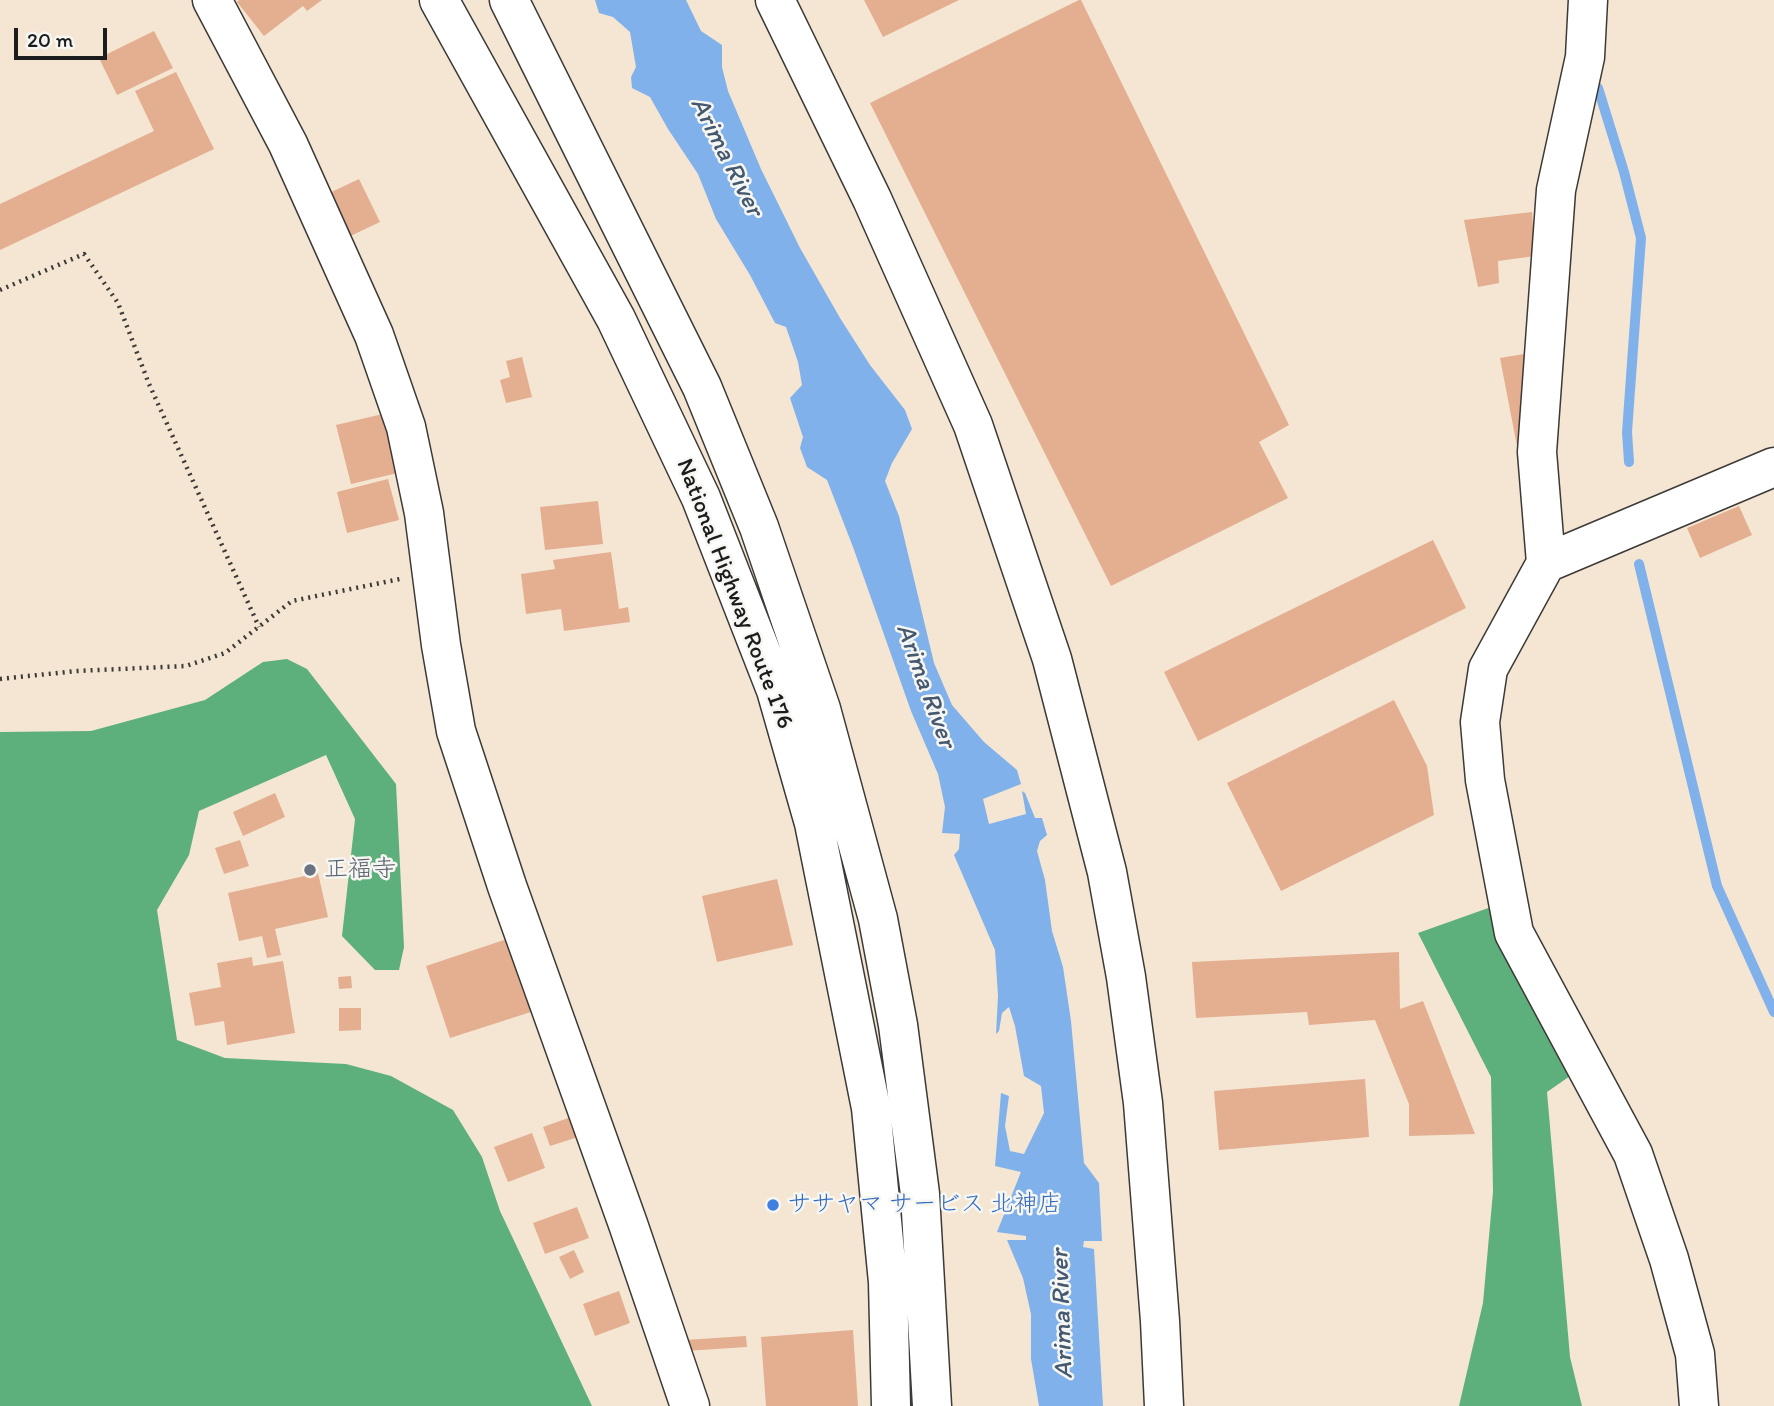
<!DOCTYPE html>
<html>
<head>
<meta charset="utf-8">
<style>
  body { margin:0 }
  #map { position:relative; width:1774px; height:1406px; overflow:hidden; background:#f4e6d2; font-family:Itim,sans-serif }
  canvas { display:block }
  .scale { position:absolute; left:14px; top:28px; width:93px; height:32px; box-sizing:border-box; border:4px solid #1c1c1c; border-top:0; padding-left:9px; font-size:21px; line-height:24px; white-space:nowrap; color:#1c1c1c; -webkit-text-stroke:5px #f6f6f2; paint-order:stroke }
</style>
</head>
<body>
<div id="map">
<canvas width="1774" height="1406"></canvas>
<div class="scale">20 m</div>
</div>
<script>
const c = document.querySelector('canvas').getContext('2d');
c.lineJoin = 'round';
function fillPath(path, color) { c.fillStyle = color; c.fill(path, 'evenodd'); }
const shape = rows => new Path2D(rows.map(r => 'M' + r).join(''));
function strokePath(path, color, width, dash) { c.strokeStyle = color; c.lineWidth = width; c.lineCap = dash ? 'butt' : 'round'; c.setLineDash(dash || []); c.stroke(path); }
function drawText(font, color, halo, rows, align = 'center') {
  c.font = font + ' Itim,"Klee One",sans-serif'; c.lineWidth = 5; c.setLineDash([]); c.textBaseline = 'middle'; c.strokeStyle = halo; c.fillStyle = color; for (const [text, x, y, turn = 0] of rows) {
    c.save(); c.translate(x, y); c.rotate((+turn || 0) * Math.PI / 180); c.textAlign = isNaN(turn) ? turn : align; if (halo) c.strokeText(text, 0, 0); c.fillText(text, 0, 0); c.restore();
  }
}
const forest = shape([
  [287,659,307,669,396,784,404,947,399,970,375,970,342,936,355,819,326,755,199,811,189,855,157,910,177,1040,225,1058,346,1064,391,1076,453,1110,482,1157,500,1211,592,1406,0,1406,0,732,91,731,205,700,263,662],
  [1494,906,1570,1076,1547,1092,1570,1357,1582,1406,1459,1406,1483,1303,1493,1192,1491,1077,1418,933]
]);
const water = shape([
  [595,0,686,0,701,31,722,45,722,67,728,91,761,169,800,248,840,318,870,365,905,410,912,429,892,463,885,481,899,516,934,663,952,705,984,742,1017,770,1021,784,983,799,989,824,1026,814,1022,791,1025,793,1035,818,1042,818,1047,835,1040,841,1037,851,1045,880,1052,931,1063,967,1071,1021,1084,1163,1099,1183,1102,1241,1084,1241,1083,1247,1094,1249,1103,1406,1039,1406,1031,1359,1031,1314,1023,1278,1007,1240,1026,1240,1026,1236,997,1232,1021,1172,995,1166,1001,1093,1009,1096,1005,1126,1010,1151,1024,1154,1044,1113,1041,1086,1024,1076,1015,1026,1009,1007,1002,1013,999,1031,996,1034,998,996,995,950,954,855,959,849,960,834,942,833,945,807,938,774,911,711,853,547,827,480,807,467,800,448,803,437,790,398,802,385,798,362,786,327,775,323,750,275,716,219,698,174,668,129,650,97,632,88,631,77,636,67,630,32,613,17,599,13]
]);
const stream = shape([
  [1598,88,1624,172,1641,238,1627,432,1629,462],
  [1639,564,1717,886,1774,1012]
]);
const building = shape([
  [239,0,322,0,307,11,303,6,264,36,237,2],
  [864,0,959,0,883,37],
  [1079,0,1081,0,1289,425,1259,442,1288,498,1111,586,870,103],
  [154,31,173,68,117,95,99,58],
  [176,72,214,149,0,250,0,204,154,131,135,91],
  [359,179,380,222,344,239,323,196],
  [1532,212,1535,256,1498,261,1499,283,1478,287,1464,220],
  [1524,354,1533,396,1522,472,1500,358],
  [522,357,532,397,506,403,500,380,510,377,506,361],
  [387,413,402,472,351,484,336,425],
  [388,479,399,520,347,533,337,492],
  [598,501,603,544,545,550,540,507],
  [1739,506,1752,535,1700,558,1687,528],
  [1433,540,1466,608,1198,741,1164,672],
  [611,552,619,609,628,607,630,622,564,631,561,609,526,614,521,574,555,569,553,560],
  [1394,700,1427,766,1434,815,1281,891,1227,783],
  [275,793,285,817,243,836,233,812],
  [240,840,249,866,224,874,215,848],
  [318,873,328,917,275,929,281,955,267,958,262,936,239,941,228,893],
  [777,879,793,945,717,962,702,896],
  [510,938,534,1011,450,1038,426,966],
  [1399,952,1400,1009,1423,1001,1475,1134,1409,1136,1409,1104,1375,1020,1309,1025,1307,1012,1196,1018,1192,962],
  [252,957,253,966,283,961,295,1033,227,1045,224,1021,195,1026,189,993,221,987,217,963],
  [351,976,352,988,339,989,338,977],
  [339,1008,361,1008,361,1030,339,1031],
  [1365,1079,1369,1137,1219,1150,1214,1091],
  [574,1116,581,1136,550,1146,543,1127],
  [532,1133,545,1168,508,1182,494,1147],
  [577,1207,589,1238,545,1254,533,1223],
  [574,1250,584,1272,570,1279,559,1257],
  [619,1291,630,1323,595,1336,583,1304],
  [853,1330,858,1406,766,1406,761,1337],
  [746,1336,747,1347,685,1351,685,1340]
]);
const path = shape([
  [0,290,84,254,118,303,149,384,259,627],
  [0,679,76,671,186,666,225,653,292,601,400,579]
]);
const minor = shape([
  [212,0,288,144,374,335,406,427,424,513,441,645,456,731,507,886,628,1224,690,1406],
  [775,0,872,199,973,425,1052,659,1107,872,1126,977,1143,1103,1160,1321,1164,1406],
  [1588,0,1585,57,1556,190,1537,452,1546,563,1488,669,1480,722,1485,780,1514,933,1633,1154,1669,1259,1695,1354,1699,1406],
  [1546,563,1774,467]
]);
const highway = shape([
  [439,0,616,319,701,498,776,690,814,823,871,1108,888,1282,891,1406],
  [509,0,702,387,759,527,821,709,878,919,898,1025,920,1194,932,1406]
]);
const markers = [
  [310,870,7,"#6b7280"],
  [773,1205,7,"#3f7fe0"]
];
const streetNames = [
  ["National Highway Route 176",734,594,69]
];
const worshipNames = [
  ["正福寺",324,870]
];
const shopNames = [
  ["ササヤマ サービス 北神店",787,1205]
];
const waterNames = [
  ["Arima River",726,157,63],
  ["Arima River",925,686,70],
  ["Arima River",1063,1314,-92]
];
fillPath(forest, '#5daf7c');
fillPath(water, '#80b1eb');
strokePath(stream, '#80b1eb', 10);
fillPath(building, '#e4ae90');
strokePath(minor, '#3c3a37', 41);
strokePath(highway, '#3c3a37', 41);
strokePath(path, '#3c3a37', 4.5, [2, 5]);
strokePath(minor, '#fff', 38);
strokePath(highway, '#fff', 38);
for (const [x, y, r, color] of markers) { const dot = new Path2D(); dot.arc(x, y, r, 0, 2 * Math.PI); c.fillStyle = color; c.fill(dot); strokePath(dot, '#f6f6f2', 2.5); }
drawText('24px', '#1c1c1c', '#f6f6f2', streetNames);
drawText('24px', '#5b616d', '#f6f6f2', worshipNames, 'left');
drawText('24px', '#366cbe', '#f6f6f2', shopNames, 'left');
drawText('italic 26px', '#44586f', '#f6f6f2', waterNames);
</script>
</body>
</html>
